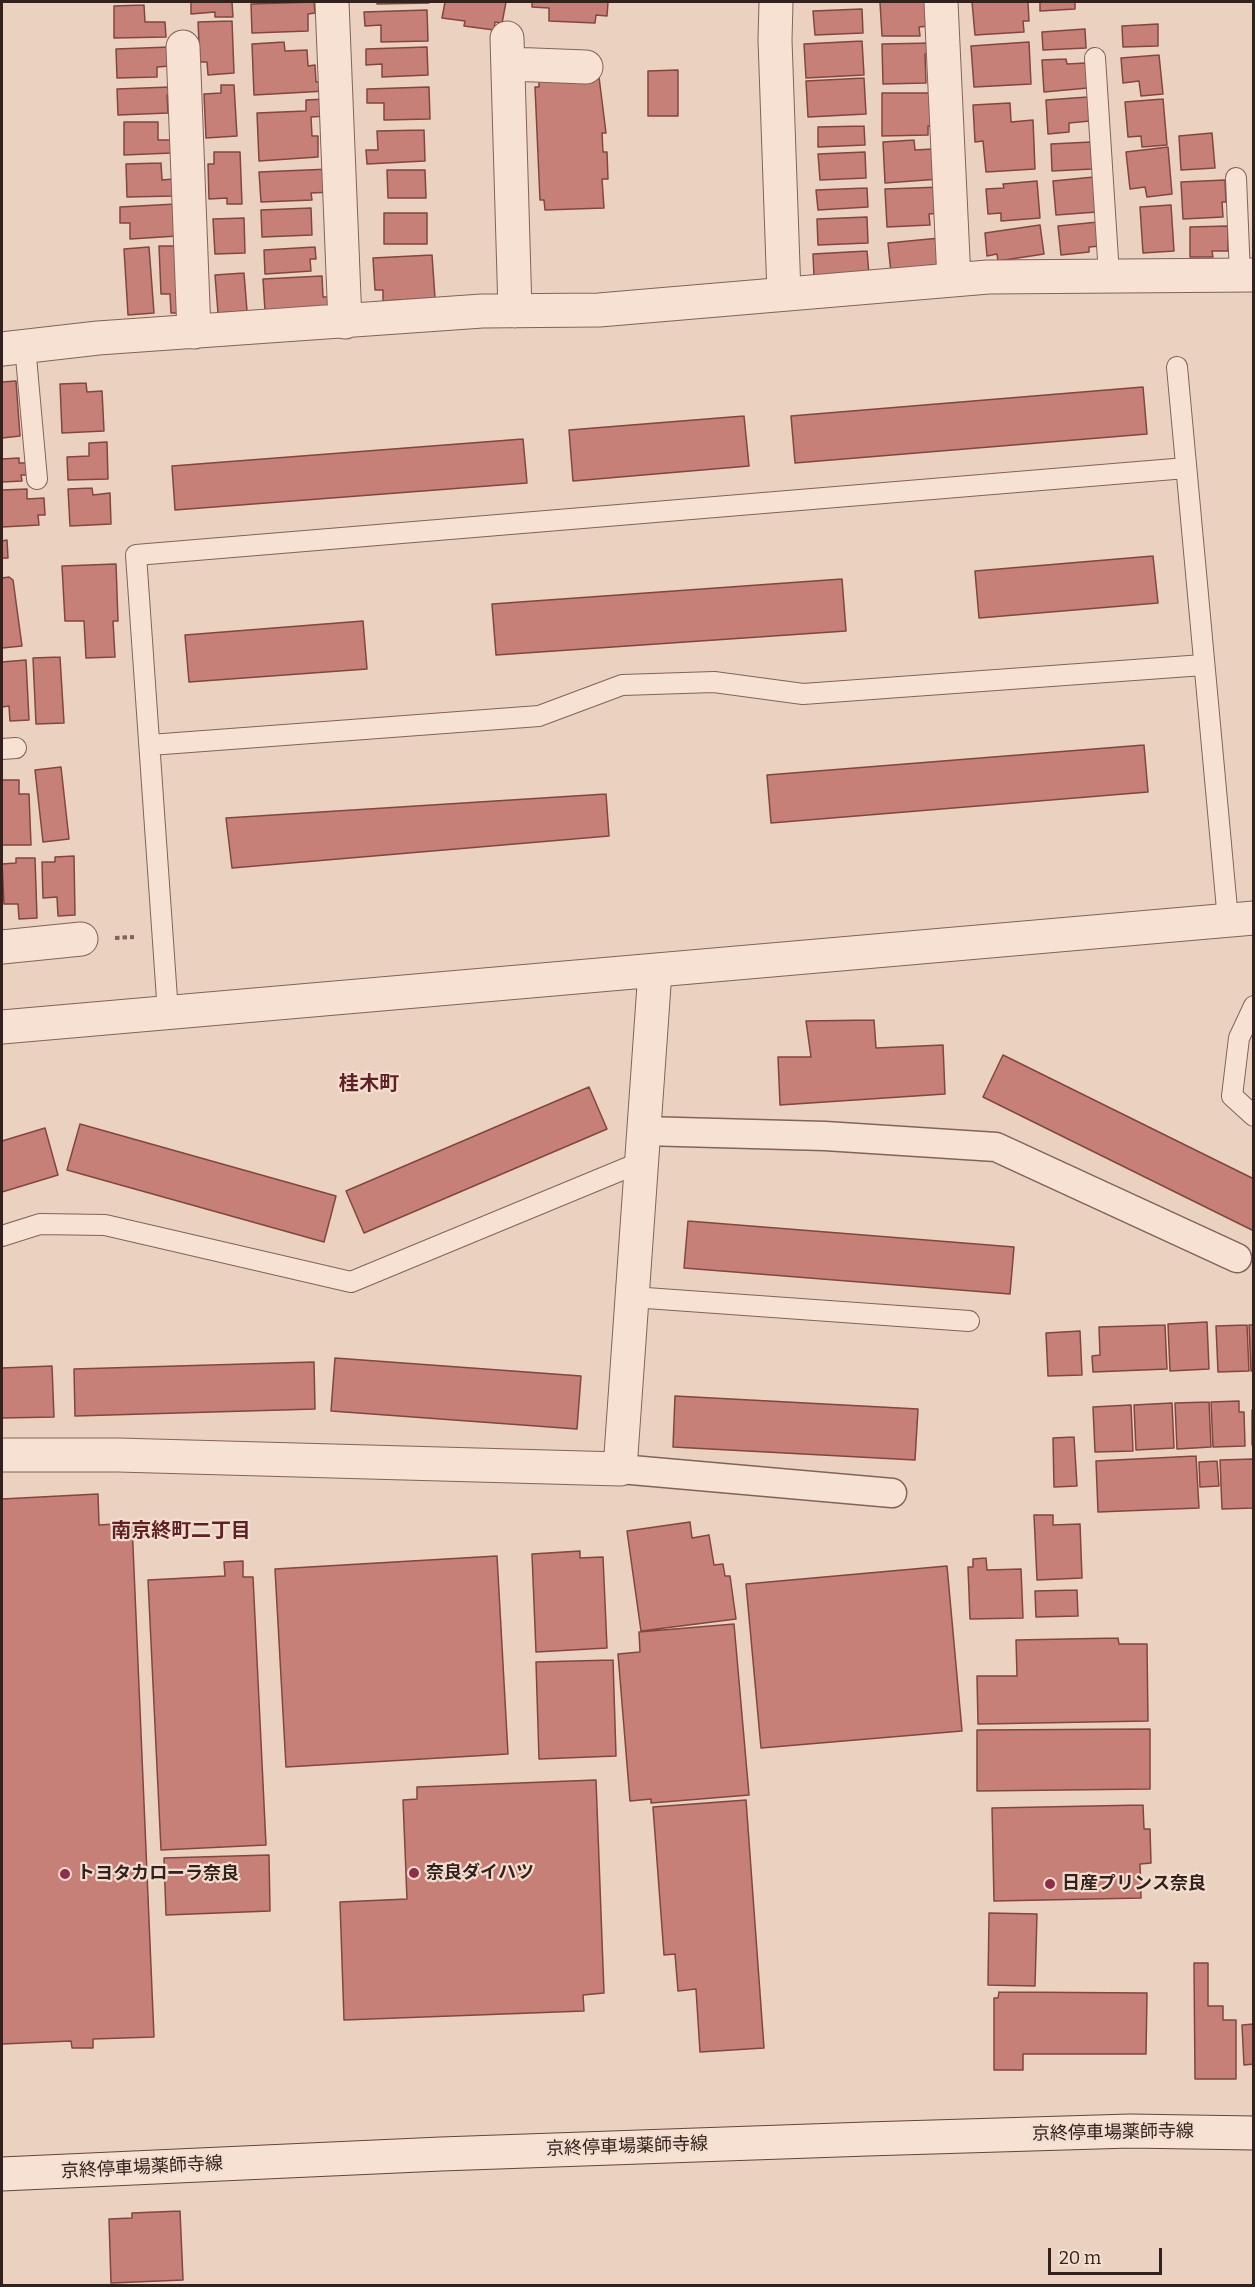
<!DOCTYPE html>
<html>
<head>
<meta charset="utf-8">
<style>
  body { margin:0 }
  #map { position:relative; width:1255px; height:2287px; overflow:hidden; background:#ebd1c0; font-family:Bitter,serif }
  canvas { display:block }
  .frame { position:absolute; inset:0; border:3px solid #33211d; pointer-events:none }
  .scale { position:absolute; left:1048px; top:2248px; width:114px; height:27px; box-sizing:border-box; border:3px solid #33211d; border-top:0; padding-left:8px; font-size:18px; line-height:21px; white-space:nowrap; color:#33211d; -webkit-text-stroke:4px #f3ddcf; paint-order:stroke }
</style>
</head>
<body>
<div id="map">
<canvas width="1255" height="2287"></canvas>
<div class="frame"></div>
<div class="scale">20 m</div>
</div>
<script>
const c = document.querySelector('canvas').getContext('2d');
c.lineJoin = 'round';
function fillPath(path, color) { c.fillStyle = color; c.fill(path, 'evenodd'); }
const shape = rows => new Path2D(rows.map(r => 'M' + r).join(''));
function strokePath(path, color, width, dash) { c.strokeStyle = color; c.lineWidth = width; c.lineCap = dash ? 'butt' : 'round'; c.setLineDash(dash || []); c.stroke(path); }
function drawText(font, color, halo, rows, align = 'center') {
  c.font = font + ' Bitter,"Noto Sans JP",serif'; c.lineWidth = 4.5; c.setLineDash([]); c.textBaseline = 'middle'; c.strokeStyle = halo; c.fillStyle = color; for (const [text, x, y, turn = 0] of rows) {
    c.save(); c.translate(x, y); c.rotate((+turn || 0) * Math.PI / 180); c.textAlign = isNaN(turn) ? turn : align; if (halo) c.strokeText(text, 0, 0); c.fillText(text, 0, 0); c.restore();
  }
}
const building = shape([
  [191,2,232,2,233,17,215,17,215,12,191,14,191,2],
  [314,2,315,13,308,14,308,31,252,33,251,4,314,2],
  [377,2,429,2,429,3,377,4,377,2],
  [445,2,506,2,502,23,495,22,494,30,464,26,465,21,442,18,445,2],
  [532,2,608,2,607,16,596,15,595,23,549,21,549,8,532,7,532,2],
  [880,2,934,2,929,26,919,27,920,36,882,36,880,2],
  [972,2,1028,2,1029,21,1023,21,1024,32,975,35,972,2],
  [1040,2,1075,2,1075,9,1040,11,1040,2],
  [144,5,145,22,165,22,166,37,114,38,114,6,144,5],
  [862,9,863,33,815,35,813,11,862,9],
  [427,10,428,41,381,42,381,25,365,26,364,12,427,10],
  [232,21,234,73,208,75,207,62,200,62,198,22,232,21],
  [1158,24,1158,46,1123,47,1122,26,1158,24],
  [1085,29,1086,48,1043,50,1042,32,1085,29],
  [862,41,864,75,806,78,804,44,862,41],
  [284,42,285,51,307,50,308,66,315,65,316,82,326,81,326,91,254,95,252,44,284,42],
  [1029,42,1031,84,974,87,971,46,1029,42],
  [933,43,933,53,925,54,926,83,883,84,882,44,933,43],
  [170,47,170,66,157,67,157,77,117,78,116,49,170,47],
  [427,47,428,75,382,77,382,64,366,65,366,49,427,47],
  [1159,55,1163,94,1141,96,1139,81,1123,83,1121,58,1159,55],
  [1066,59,1067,64,1086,63,1088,88,1044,92,1042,60,1066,59],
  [678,70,678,116,648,116,648,71,678,70],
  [599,77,606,133,602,133,603,152,607,152,608,179,602,179,604,208,545,210,544,200,540,200,535,87,539,87,539,80,599,77],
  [864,78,866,114,808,117,806,81,864,78],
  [221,85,234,85,237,136,206,138,204,94,221,93,221,85],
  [171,87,171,94,167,95,168,113,118,115,117,89,171,87],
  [429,87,430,119,384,120,384,103,367,103,367,89,429,87],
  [882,93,937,93,933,126,928,126,928,135,882,136,882,93],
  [1088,97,1090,121,1069,123,1069,132,1048,134,1046,100,1088,97],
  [327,99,327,116,311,117,312,136,318,136,318,157,259,161,257,113,306,111,306,100,327,99],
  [1163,99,1167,145,1142,147,1141,136,1128,137,1125,102,1163,99],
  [1010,103,1011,122,1033,120,1035,169,986,172,983,141,975,142,973,105,1010,103],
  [124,122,158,122,158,140,172,140,172,153,124,155,124,122],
  [864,126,865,145,818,147,818,127,864,126],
  [424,130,425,161,367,164,366,150,378,150,377,131,424,130],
  [1212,133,1215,168,1181,170,1179,136,1212,133],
  [914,140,915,150,933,149,940,179,885,183,883,142,914,140],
  [1091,142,1092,169,1052,171,1051,144,1091,142],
  [1168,147,1172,194,1147,197,1145,187,1130,189,1126,152,1168,147],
  [214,152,240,152,242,204,227,204,227,198,209,199,208,164,214,164,214,152],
  [865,152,866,178,820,180,818,154,865,152],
  [161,163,162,180,173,179,174,196,127,197,126,164,161,163],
  [331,169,332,192,311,193,312,200,261,202,259,172,331,169],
  [387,170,425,170,426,198,388,198,387,170],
  [1094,177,1097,212,1056,215,1053,181,1094,177],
  [1225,180,1226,202,1222,202,1223,217,1183,219,1181,182,1225,180],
  [1037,181,1040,218,1001,221,1001,213,988,214,986,189,1004,188,1003,184,1037,181],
  [942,187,943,213,929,214,930,225,887,227,885,189,942,187],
  [867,188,868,207,818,210,816,190,867,188],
  [176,204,177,236,130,239,130,223,120,223,120,207,176,204],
  [1171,205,1174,251,1143,253,1140,207,1171,205],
  [311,208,312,235,262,237,261,210,311,208],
  [384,213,427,213,427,244,384,244,384,213],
  [867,217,868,243,818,245,817,219,867,217],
  [244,218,245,253,215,254,213,219,244,218],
  [1098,222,1100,246,1089,247,1089,252,1061,255,1058,226,1098,222],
  [1040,225,1044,254,998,261,997,254,987,256,985,233,1040,225],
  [1228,226,1228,251,1212,251,1213,257,1190,257,1190,227,1228,226],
  [940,238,943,264,930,265,930,269,891,273,888,243,940,238],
  [159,246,178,246,181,313,171,313,170,294,161,294,159,246],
  [149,247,154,313,128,315,124,249,149,247],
  [315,247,316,259,310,259,311,271,265,274,264,250,315,247],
  [867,251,869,274,814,277,813,254,867,251],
  [432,255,435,298,383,301,383,290,375,290,373,258,432,255],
  [244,273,247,311,218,313,215,275,244,273],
  [322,276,323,297,336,297,337,307,265,311,263,279,322,276],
  [16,381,20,436,2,438,2,382,16,381],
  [86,383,87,392,102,391,104,431,62,433,60,384,86,383],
  [1143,387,1147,434,795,463,791,416,1143,387],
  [744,416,749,466,573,481,569,430,744,416],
  [523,439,527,483,175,510,172,466,523,439],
  [107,442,108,479,68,480,67,457,89,456,89,443,107,442],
  [19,458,19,463,26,463,27,475,21,475,22,481,2,482,2,459,19,458],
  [92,488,93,495,110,493,111,524,70,526,68,489,92,488],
  [27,489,27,499,44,498,45,515,38,515,39,525,2,527,2,490,27,489],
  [7,540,8,558,2,558,2,541,7,540],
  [1153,556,1158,603,979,618,975,571,1153,556],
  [116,564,118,621,113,621,115,657,86,658,84,621,65,621,62,566,116,564],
  [9,577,13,580,22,646,2,648,2,578,9,577],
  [842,579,846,631,496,655,492,604,842,579],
  [363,621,367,669,189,682,185,635,363,621],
  [60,657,64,723,36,724,33,658,60,657],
  [26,660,29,720,10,721,9,706,2,707,2,662,26,660],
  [1144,745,1148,792,771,823,767,775,1144,745],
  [61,767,69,839,43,842,35,770,61,767],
  [2,780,19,780,19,794,29,794,31,845,2,845,2,780],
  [606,794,609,836,232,868,226,818,606,794],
  [74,856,75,915,58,916,57,897,43,898,42,862,55,862,55,857,74,856],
  [16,858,35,858,37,918,19,919,18,904,4,904,2,864,16,863,16,858],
  [874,1020,876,1048,943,1045,945,1094,780,1105,778,1057,811,1057,806,1021,874,1020],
  [1003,1055,1254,1179,1254,1231,983,1097,1003,1055],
  [589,1087,607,1129,364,1233,346,1191,589,1087],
  [80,1124,336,1196,324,1242,67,1170,80,1124],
  [45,1128,58,1175,2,1192,2,1141,45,1128],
  [688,1221,1014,1247,1010,1294,684,1268,688,1221],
  [1207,1322,1209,1369,1170,1371,1168,1324,1207,1322],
  [1165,1325,1167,1369,1093,1372,1092,1356,1100,1355,1099,1327,1165,1325],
  [1247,1325,1249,1371,1218,1372,1216,1326,1247,1325],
  [1249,1325,1254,1325,1254,1371,1251,1371,1249,1325],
  [1080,1331,1082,1375,1048,1376,1046,1333,1080,1331],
  [335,1358,581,1376,577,1429,331,1411,335,1358],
  [314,1362,315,1409,75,1416,74,1369,314,1362],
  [52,1366,54,1417,2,1418,2,1368,52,1366],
  [675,1396,918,1409,915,1460,673,1447,675,1396],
  [1239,1401,1239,1412,1244,1412,1245,1446,1213,1447,1211,1402,1239,1401],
  [1209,1402,1211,1447,1177,1449,1175,1403,1209,1402],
  [1172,1403,1174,1448,1136,1450,1134,1405,1172,1403],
  [1131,1405,1133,1451,1095,1452,1093,1407,1131,1405],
  [1252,1410,1254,1410,1254,1445,1252,1445,1252,1410],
  [1074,1437,1077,1486,1054,1487,1053,1438,1074,1437],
  [1196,1456,1199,1508,1098,1512,1096,1461,1196,1456],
  [1254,1459,1254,1508,1222,1509,1220,1460,1254,1459],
  [1217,1461,1219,1486,1200,1487,1199,1462,1217,1461],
  [98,1494,99,1525,132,1523,154,2037,93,2039,93,2048,72,2048,71,2041,2,2044,2,1499,98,1494],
  [1034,1515,1053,1515,1053,1525,1080,1524,1082,1578,1037,1580,1034,1515],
  [690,1522,692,1538,709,1535,714,1565,723,1564,725,1576,730,1576,736,1619,641,1631,627,1531,690,1522],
  [580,1551,580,1558,603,1557,607,1648,536,1652,532,1554,580,1551],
  [497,1556,508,1754,286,1767,275,1569,497,1556],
  [986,1558,987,1570,1021,1569,1023,1618,970,1619,968,1567,973,1567,973,1559,986,1558],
  [243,1561,243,1577,253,1577,266,1845,161,1850,148,1580,225,1576,224,1562,243,1561],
  [947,1566,962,1731,761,1748,746,1584,947,1566],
  [1077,1590,1078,1616,1036,1617,1035,1591,1077,1590],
  [734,1624,749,1795,651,1803,651,1799,630,1801,618,1654,640,1652,639,1632,734,1624],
  [1118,1638,1119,1644,1147,1644,1148,1721,978,1724,977,1676,1017,1676,1016,1640,1118,1638],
  [613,1660,616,1756,539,1759,536,1662,613,1660],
  [1150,1729,1150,1789,977,1791,977,1730,1150,1729],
  [596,1780,604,1993,583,1995,584,2011,344,2020,340,1902,407,1899,403,1800,417,1799,417,1787,596,1780],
  [746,1800,764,2048,700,2052,696,1989,678,1991,675,1954,664,1955,653,1807,746,1800],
  [1143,1805,1144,1829,1150,1829,1151,1863,1140,1864,1141,1898,994,1901,992,1808,1143,1805],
  [269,1855,270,1911,166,1915,164,1858,269,1855],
  [989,1913,1037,1914,1035,1986,988,1985,989,1913],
  [1194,1963,1208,1963,1208,2006,1223,2006,1223,2020,1236,2020,1236,2079,1195,2079,1194,1963],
  [999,1992,1147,1993,1146,2054,1023,2054,1023,2070,994,2070,994,1998,998,1998,999,1992],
  [1254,2024,1254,2064,1244,2065,1242,2025,1254,2024],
  [180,2211,183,2280,111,2283,109,2219,132,2218,132,2213,180,2211]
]);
const path = shape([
  [115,938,134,937]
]);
const service = shape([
  [1095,58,1109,275],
  [1236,178,1240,275],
  [25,346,37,479],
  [1177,367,1228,920],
  [150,745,539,716,622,685,714,682,803,694,1203,665],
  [2,749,16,748],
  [1254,1006,1239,1038,1232,1096,1254,1116],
  [168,1013,136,555,1186,468],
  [2,1236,40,1224,105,1225,351,1282,641,1162],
  [632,1297,969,1321]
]);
const pedestrian = shape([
  [643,1131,825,1136,996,1147,1237,1258],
  [620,1469,892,1493]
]);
const minor = shape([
  [332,2,345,322],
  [776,2,775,40,784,294],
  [941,2,954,280],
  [507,38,515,311],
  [183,47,194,332],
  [509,64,586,67],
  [2,349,98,338,482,311,599,310,988,277,1254,275],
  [2,947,81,939],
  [2,1027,1254,918],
  [2,1455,118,1455,620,1469,655,971]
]);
const secondary = shape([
  [2,2174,441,2154,867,2139,1130,2131,1254,2133]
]);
const markers = [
  [414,1873,6,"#8f2d4c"],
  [65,1874,6,"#8f2d4c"],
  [1050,1884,6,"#8f2d4c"]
];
const poiNames = [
  ["奈良ダイハツ",426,1873],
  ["トヨタカローラ奈良",77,1874],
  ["日産プリンス奈良",1062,1884]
];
const streetNames = [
  ["京終停車場薬師寺線",1113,2133,-1],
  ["京終停車場薬師寺線",627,2147,-2],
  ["京終停車場薬師寺線",142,2168,-3]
];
const neighbourhoodNames = [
  ["桂木町",369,1084],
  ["南京終町二丁目",181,1531]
];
fillPath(building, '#c78078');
strokePath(building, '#814640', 1.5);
strokePath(service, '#836259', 22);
strokePath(pedestrian, '#836259', 31);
strokePath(minor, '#836259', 35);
strokePath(secondary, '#65443c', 35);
strokePath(path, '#836259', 4, [4.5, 3]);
strokePath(service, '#f6e1d3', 20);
strokePath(pedestrian, '#f6e1d3', 28);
strokePath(minor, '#f6e1d3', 33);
strokePath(secondary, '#f6e1d3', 33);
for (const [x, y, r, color] of markers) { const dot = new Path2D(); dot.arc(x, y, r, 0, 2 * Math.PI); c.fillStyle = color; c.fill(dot); strokePath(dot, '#f3ddcf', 2); }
drawText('bold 18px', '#33211d', '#f3ddcf', poiNames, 'left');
drawText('18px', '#33211d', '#f3ddcf', streetNames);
drawText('bold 20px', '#5e1f25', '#f3ddcf', neighbourhoodNames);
</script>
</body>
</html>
